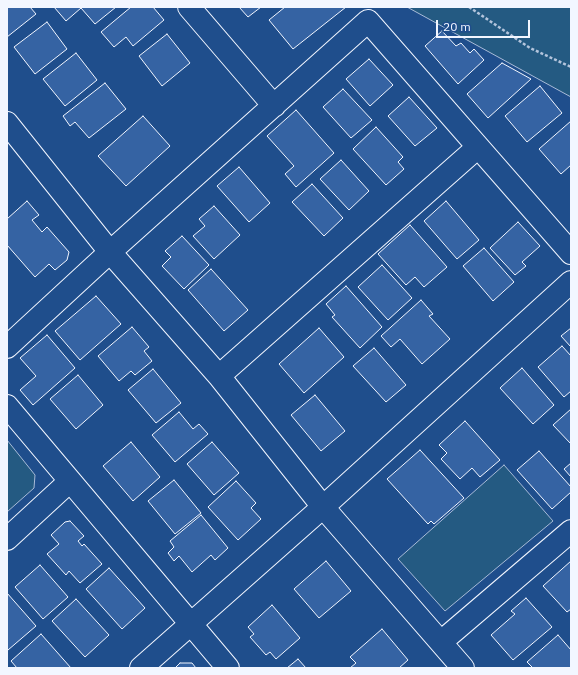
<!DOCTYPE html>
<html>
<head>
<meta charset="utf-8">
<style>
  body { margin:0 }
  #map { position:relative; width:578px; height:675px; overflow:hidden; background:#1f4e8c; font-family:"IBM Plex Sans",sans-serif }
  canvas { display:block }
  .frame { position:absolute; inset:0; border:8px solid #f2f6ff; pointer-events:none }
  .scale { position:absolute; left:436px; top:20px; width:94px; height:18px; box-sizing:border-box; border:2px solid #f2f6ff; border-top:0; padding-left:5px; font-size:12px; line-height:14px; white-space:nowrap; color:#f2f6ff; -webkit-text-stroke:3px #1f4e8c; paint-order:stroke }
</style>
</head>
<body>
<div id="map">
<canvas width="578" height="675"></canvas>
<div class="frame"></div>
<div class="scale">20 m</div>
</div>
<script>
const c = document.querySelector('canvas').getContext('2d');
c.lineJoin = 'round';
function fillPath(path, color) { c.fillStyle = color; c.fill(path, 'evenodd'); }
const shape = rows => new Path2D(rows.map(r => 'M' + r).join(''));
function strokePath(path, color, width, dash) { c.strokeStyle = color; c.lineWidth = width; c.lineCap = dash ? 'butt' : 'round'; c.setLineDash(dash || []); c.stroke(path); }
const green = shape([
  [407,7,571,7,571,97,407,7],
  [7,440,35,475,34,488,7,512,7,440],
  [504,465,553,521,445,611,398,559,504,465]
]);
const building = shape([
  [7,7,30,7,36,14,7,37,7,7],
  [54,7,116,7,95,24,81,8,66,21,54,7],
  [131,7,153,7,164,20,133,46,126,37,114,47,101,32,131,7],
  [239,7,261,7,248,17,239,7],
  [285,7,346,7,293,49,269,20,285,7],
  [47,22,67,49,35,74,14,47,47,22],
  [442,31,456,46,461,43,470,53,474,49,484,60,458,84,425,46,442,31],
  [167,34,190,63,162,86,139,56,167,34],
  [76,53,97,80,65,106,43,79,76,53],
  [369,59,393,85,370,106,346,79,369,59],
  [502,63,531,79,488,118,467,94,502,63],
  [105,83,126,109,89,138,75,122,70,126,63,116,105,83],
  [540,86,562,113,527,142,505,116,540,86],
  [343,89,372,120,351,138,323,107,343,89],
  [409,97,437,128,415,146,388,116,409,97],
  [296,110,334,153,296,187,285,174,294,166,267,136,296,110],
  [143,116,170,146,126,186,98,156,143,116],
  [571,121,571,165,561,174,539,149,571,121],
  [376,127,403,157,398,162,404,169,386,185,353,149,376,127],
  [341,160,369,191,349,210,320,179,341,160],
  [239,167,270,203,249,222,217,186,239,167],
  [312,184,343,218,324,236,292,202,312,184],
  [27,201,39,215,32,220,42,232,47,227,69,252,67,260,55,270,49,264,35,277,7,245,7,219,27,201],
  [446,201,479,240,457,259,424,221,446,201],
  [214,206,240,235,214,259,193,236,205,226,199,219,214,206],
  [518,222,540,246,522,262,526,266,515,275,490,248,518,222],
  [410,225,447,267,424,287,415,277,406,285,378,254,410,225],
  [182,236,209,265,184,289,162,266,171,257,165,251,182,236],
  [484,248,514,282,493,301,463,266,484,248],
  [382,265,412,298,388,320,358,287,382,265],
  [211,269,248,310,224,331,188,290,211,269],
  [346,286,382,327,360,348,332,317,335,315,326,304,346,286],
  [96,296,121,324,80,360,55,331,96,296],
  [421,300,433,314,429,316,450,339,422,364,400,339,391,347,381,336,421,300],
  [132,327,149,347,144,351,152,361,135,375,131,371,119,381,98,356,132,327],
  [319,328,344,357,304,393,279,364,319,328],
  [571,328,571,347,561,336,571,328],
  [47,335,75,368,33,405,20,390,36,376,20,358,47,335],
  [562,346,571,356,571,391,564,397,538,367,562,346],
  [374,348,406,385,386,402,353,366,374,348],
  [522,368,554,405,533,424,500,388,522,368],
  [153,369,181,403,156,423,128,390,153,369],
  [78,375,103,405,76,429,50,399,78,375],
  [315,395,345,431,321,451,291,415,315,395],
  [571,409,571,444,553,425,571,409],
  [179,412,193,429,199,424,208,434,175,462,152,435,179,412],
  [465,421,500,460,480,477,472,468,460,479,441,459,447,453,439,445,465,421],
  [131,442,160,477,133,501,103,466,131,442],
  [212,442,239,473,214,495,187,464,212,442],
  [420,450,464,498,434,524,431,521,428,524,387,479,420,450],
  [539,451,571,487,571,492,552,509,517,470,539,451],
  [571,463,571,477,564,469,571,463],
  [174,480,201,513,175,534,148,501,174,480],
  [236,481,256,503,251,508,261,519,238,540,208,507,236,481],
  [201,515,228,548,215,560,211,555,192,572,179,556,174,561,168,553,174,547,170,541,201,515],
  [70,521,84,536,78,541,82,546,84,544,102,564,80,583,69,571,66,575,47,554,59,544,51,535,65,522,70,521],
  [326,561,351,591,319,618,294,589,326,561],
  [571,561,571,609,567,612,543,586,571,561],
  [40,565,68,597,43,619,15,587,40,565],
  [109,568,145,608,122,629,86,589,109,568],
  [7,593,36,626,8,650,7,649,7,593],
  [526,598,552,627,513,660,491,635,515,614,511,611,526,598],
  [76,599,109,635,85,657,52,621,76,599],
  [272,605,300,638,276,659,270,652,266,655,250,637,254,634,248,627,272,605],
  [382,629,408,660,399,668,350,668,356,663,350,657,382,629],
  [41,634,71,668,17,668,11,661,41,634],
  [558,635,571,650,571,668,533,668,527,662,558,635],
  [298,659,306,668,287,668,298,659],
  [180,663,192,663,196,668,175,668,180,663]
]);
const path = shape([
  [469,7,530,48,571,67]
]);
const street = shape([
  [189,7,274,106],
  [7,123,110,252,219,376,323,507,463,668],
  [7,347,110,252,368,21,571,253],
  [219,376,478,147],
  [7,406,228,668],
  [7,539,70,481],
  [441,642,571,531],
  [141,668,323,507,571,282]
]);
fillPath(green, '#245a82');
strokePath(green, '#a8bbd7', 1);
fillPath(building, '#3563a3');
strokePath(building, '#f2f6ff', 1);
strokePath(street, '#f2f6ff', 24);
strokePath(path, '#b3c4dc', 2.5, [3, 2]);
strokePath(street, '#1f4e8c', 22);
</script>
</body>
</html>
